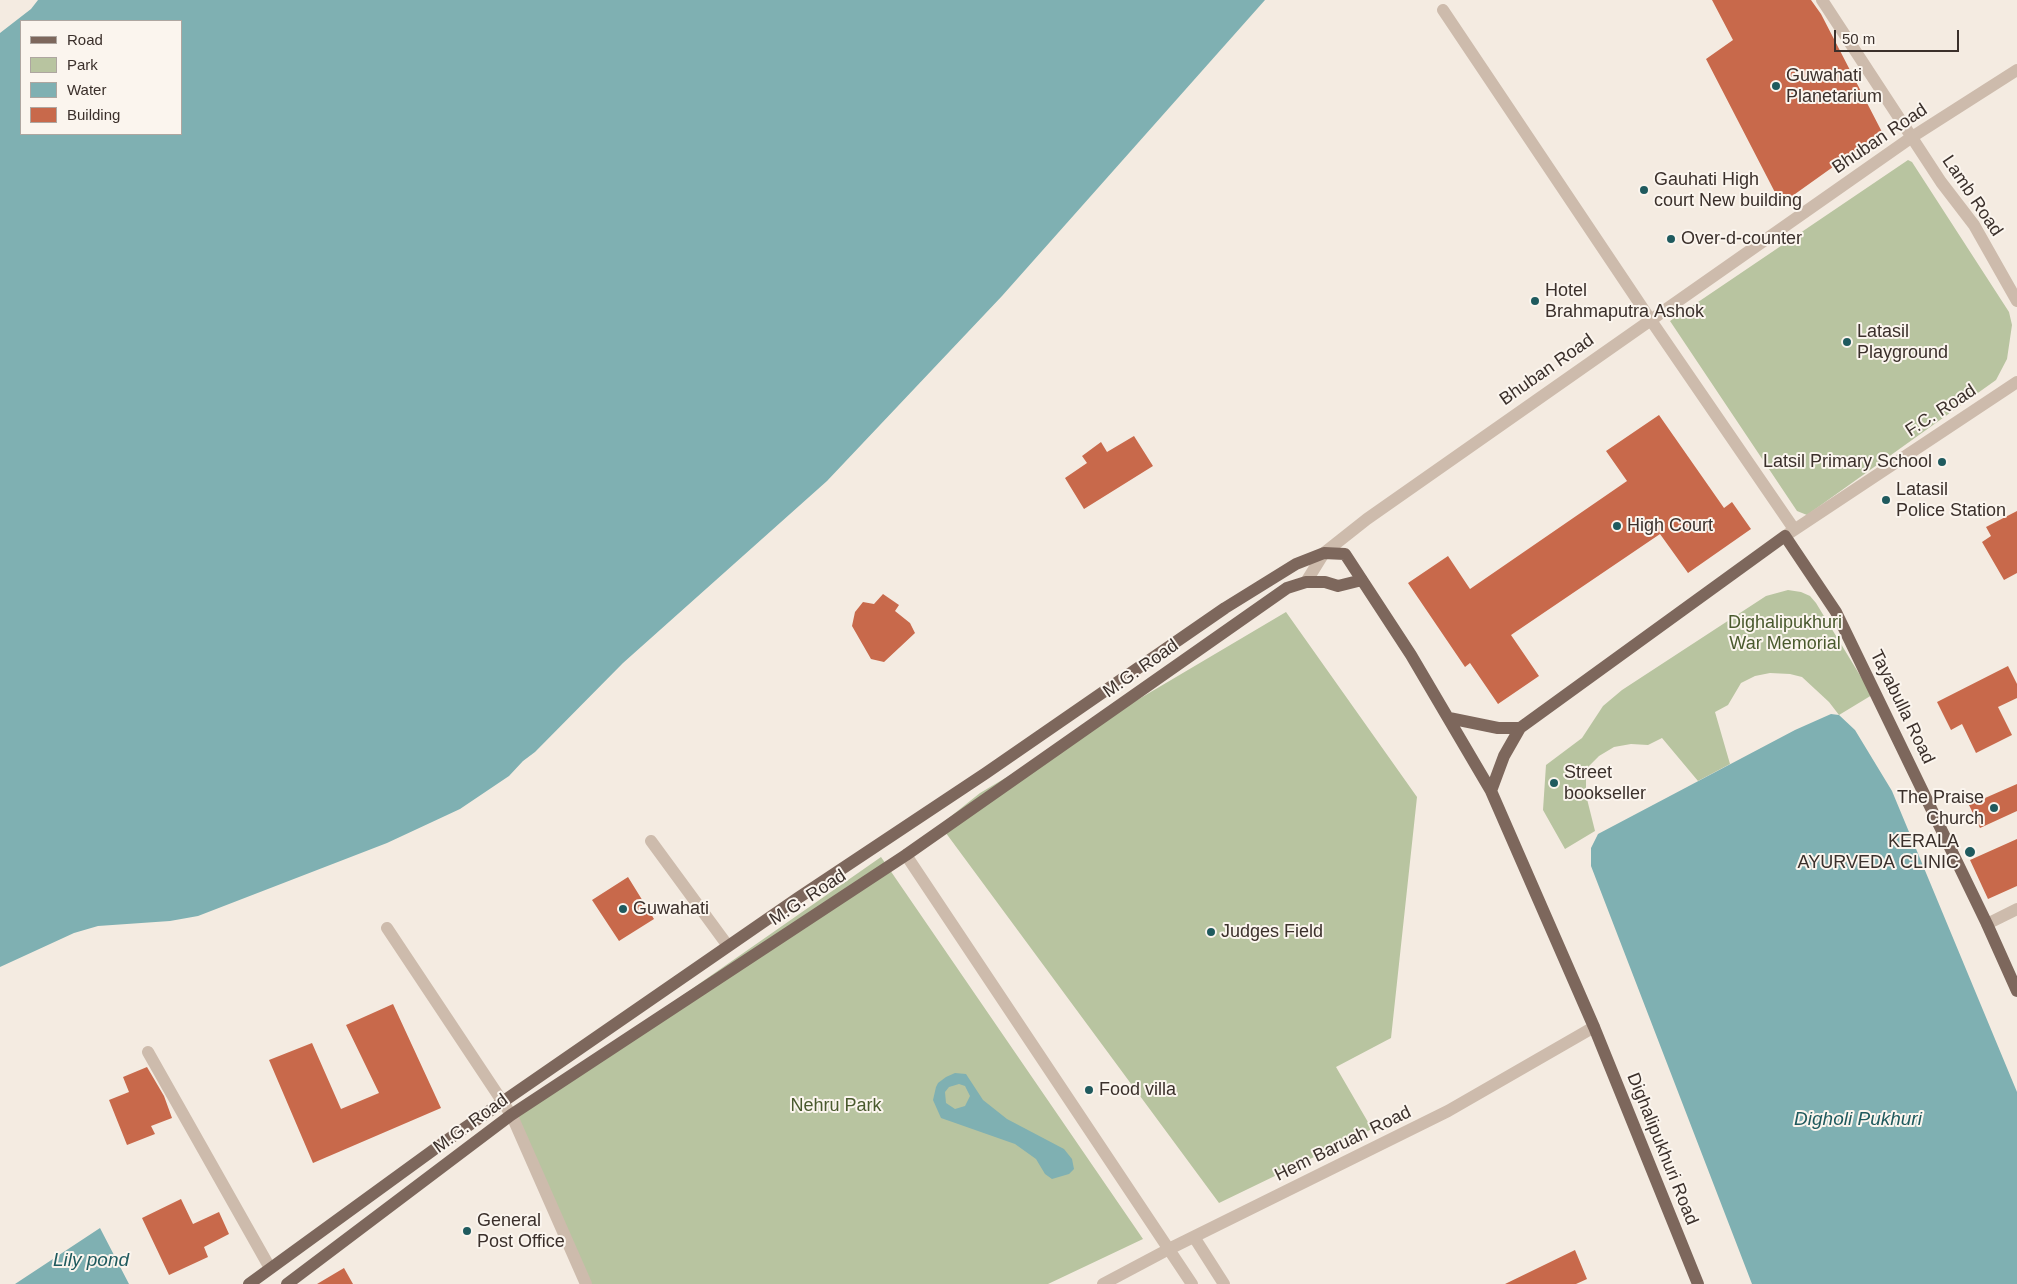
<!DOCTYPE html>
<html>
<head>
<meta charset="utf-8">
<style>
  body { margin:0 }
  #map { position:relative; width:2017px; height:1284px; overflow:hidden; background:#f4ebe1; font-family:Helvetica,sans-serif }
  canvas { display:block }
  .legend { position:absolute; left:20px; top:20px; width:162px; height:115px; box-sizing:border-box; background:#fbf5ee; border:1px solid #aea6a0; margin:0; padding:6px 9px; list-style:none; font-size:15px; color:#3b302b }
  .legend li { display:flex; align-items:center; gap:10px; height:25px }
  .legend b { width:25px; border:1px solid #aea6a0 }
  .scale { position:absolute; left:1834px; top:30px; width:125px; height:22px; box-sizing:border-box; border:2px solid #3b302b; border-top:0; padding-left:6px; font-size:15px; line-height:18px; white-space:nowrap; color:#3b302b; -webkit-text-stroke:4px #fbf5ee; paint-order:stroke }
</style>
</head>
<body>
<div id="map">
<canvas width="2017" height="1284"></canvas>
<ul class="legend">
<li><b style="height:6px;background:#7d675c"></b>Road</li>
<li><b style="height:14px;background:#b8c4a0"></b>Park</li>
<li><b style="height:14px;background:#7fb0b2"></b>Water</li>
<li><b style="height:14px;background:#c8694b"></b>Building</li>
</ul>
<div class="scale">50 m</div>
</div>
<script>
const c = document.querySelector('canvas').getContext('2d');
c.lineJoin = 'round';
function fillPath(path, color) { c.fillStyle = color; c.fill(path, 'evenodd'); }
const shape = rows => new Path2D(rows.map(r => 'M' + r).join(''));
function strokePath(path, color, width, dash) { c.strokeStyle = color; c.lineWidth = width; c.lineCap = dash ? 'butt' : 'round'; c.setLineDash(dash || []); c.stroke(path); }
function drawText(font, color, halo, rows, align = 'center') {
  c.font = font + ' Helvetica,sans-serif'; c.lineWidth = 4; c.setLineDash([]); c.textBaseline = 'middle'; c.strokeStyle = halo; c.fillStyle = color; for (const [text, x, y, turn = 0] of rows) {
    c.save(); c.translate(x, y); c.rotate((+turn || 0) * Math.PI / 180); c.textAlign = isNaN(turn) ? turn : align; if (halo) c.strokeText(text, 0, 0); c.fillText(text, 0, 0); c.restore();
  }
}
const green = shape([
  [1908,160,1912,162,2009,312,2012,325,2007,359,1996,380,1807,515,1797,511,1670,321],
  [1788,590,1801,592,1810,596,1816,603,1872,695,1839,715,1829,702,1802,677,1790,674,1770,673,1755,676,1741,683,1728,705,1715,712,1730,764,1698,781,1662,738,1648,745,1631,744,1614,747,1599,756,1589,766,1586,774,1586,795,1595,831,1565,849,1543,810,1546,765,1582,738,1603,706,1622,690,1766,596],
  [1286,612,1417,797,1391,1038,1336,1067,1372,1129,1219,1203,940,825,980,793],
  [881,857,1143,1239,1048,1284,588,1284,511,1115]
]);
const water = shape([
  [38,0,1265,0,1002,296,827,481,623,663,535,752,523,761,509,776,460,809,387,843,198,916,170,921,98,926,74,933,0,967,0,33,31,9],
  [21,21,181,21,181,134,21,134],
  [1831,714,1839,715,1855,730,1892,791,2017,1092,2017,1284,1752,1284,1591,866,1591,848,1598,834,1795,730],
  [955,1073,966,1074,983,1100,1007,1119,1064,1149,1072,1159,1074,1169,1069,1174,1052,1179,1045,1174,1036,1159,1015,1144,941,1118,933,1100,936,1087,938,1083,946,1077],
  [959,1084,965,1086,970,1096,965,1106,955,1109,946,1103,945,1092,949,1087],
  [100,1228,129,1284,15,1284]
]);
const building = shape([
  [1712,0,1811,0,1821,14,1882,132,1781,204,1706,59,1733,40],
  [1659,415,1724,508,1732,502,1751,529,1688,573,1660,534,1511,635,1539,676,1498,704,1470,663,1465,667,1408,583,1448,556,1470,589,1627,481,1606,451],
  [1134,436,1153,466,1084,509,1065,478,1087,463,1082,456,1101,442,1107,452],
  [2017,511,2017,573,2004,580,1982,542,1991,536,1986,527],
  [883,594,899,605,895,611,910,623,915,633,884,662,871,659,852,626,855,612,863,602,874,604],
  [2008,666,2017,684,2017,698,1998,707,2012,735,1976,753,1962,724,1951,730,1937,702],
  [2017,784,2017,811,1980,828,1969,805],
  [2017,839,2017,886,1988,899,1970,860],
  [628,877,654,919,619,941,592,900],
  [393,1004,441,1108,313,1163,269,1060,312,1043,341,1109,379,1093,346,1025],
  [147,1067,164,1096,172,1118,151,1126,155,1134,127,1145,109,1100,129,1092,123,1077],
  [181,1199,193,1224,219,1212,229,1234,204,1247,208,1257,169,1275,142,1218],
  [1575,1250,1587,1279,1576,1284,1505,1284],
  [344,1268,353,1284,317,1284]
]);
const minor = shape([
  [1822,0,1941,182,1974,225,2017,301],
  [1443,10,1650,319,1794,529],
  [1788,534,2017,382],
  [1306,582,1324,553,1367,519,1912,137,2017,70],
  [651,841,728,946],
  [906,855,1192,1284],
  [1987,924,2017,909],
  [387,928,512,1116,586,1284],
  [148,1052,270,1268],
  [1194,1237,1224,1284],
  [1103,1284,1169,1249,1448,1111,1594,1027]
]);
const major = shape([
  [1449,718,1498,728,1520,728,1785,536,1836,612,1987,924,2017,991],
  [1491,791,1504,756,1520,728],
  [249,1284,443,1143,798,898,986,773,1225,608,1296,564,1324,553,1345,554,1411,655,1491,791,1594,1027,1698,1284],
  [287,1284,511,1115,906,855,1287,588,1306,582,1325,582,1338,586,1362,580]
]);
const markers = [
  [1776,86,5,"#1f5a5e"],
  [1644,190,5,"#1f5a5e"],
  [1671,239,5,"#1f5a5e"],
  [1535,301,5,"#1f5a5e"],
  [1847,342,5,"#1f5a5e"],
  [1942,462,5,"#1f5a5e"],
  [1886,500,5,"#1f5a5e"],
  [1617,526,5,"#1f5a5e"],
  [1554,783,5,"#1f5a5e"],
  [1994,808,5,"#1f5a5e"],
  [1970,852,6,"#1f5a5e"],
  [623,909,5,"#1f5a5e"],
  [1211,932,5,"#1f5a5e"],
  [1089,1090,5,"#1f5a5e"],
  [467,1231,5,"#1f5a5e"]
];
const poiNames = [
  ["Guwahati",1786,76],
  ["Planetarium",1786,97],
  ["Gauhati High",1654,180],
  ["court New building",1654,201],
  ["Over-d-counter",1681,239],
  ["Hotel",1545,291],
  ["Brahmaputra Ashok",1545,312],
  ["Latasil",1857,332],
  ["Playground",1857,353],
  ["Latsil Primary School",1932,462,"right"],
  ["Latasil",1896,490],
  ["Police Station",1896,511],
  ["High Court",1627,526],
  ["Street",1564,773],
  ["bookseller",1564,794],
  ["The Praise",1984,798,"right"],
  ["Church",1984,819,"right"],
  ["KERALA",1959,842,"right"],
  ["AYURVEDA CLINIC",1959,863,"right"],
  ["Guwahati",633,909],
  ["Judges Field",1221,932],
  ["Food villa",1099,1090],
  ["General",477,1221],
  ["Post Office",477,1242]
];
const streetNames = [
  ["Bhuban Road",1880,139,-34],
  ["Lamb Road",1972,196,56],
  ["Bhuban Road",1547,370,-35],
  ["F.C. Road",1941,411,-33],
  ["M.G. Road",1141,669,-35],
  ["Tayabulla Road",1902,707,64],
  ["M.G. Road",808,898,-33],
  ["M.G. Road",471,1124,-36],
  ["Hem Baruah Road",1343,1144,-26],
  ["Dighalipukhuri Road",1662,1149,68]
];
const parkNames = [
  ["Dighalipukhuri",1785,623],
  ["War Memorial",1785,644],
  ["Nehru Park",836,1106]
];
const waterNames = [
  ["Digholi Pukhuri",1858,1120],
  ["Lily pond",91,1261]
];
fillPath(green, '#b8c4a0');
fillPath(water, '#7fb0b2');
fillPath(building, '#c8694b');
strokePath(minor, '#cdbbac', 12);
strokePath(major, '#7d675c', 12);
for (const [x, y, r, color] of markers) { const dot = new Path2D(); dot.arc(x, y, r, 0, 2 * Math.PI); c.fillStyle = color; c.fill(dot); strokePath(dot, '#fbf5ee', 2); }
drawText('18px', '#3b302b', '#fbf5ee', poiNames, 'left');
drawText('18px', '#3b302b', '#fbf5ee', streetNames);
drawText('18px', '#4a5a2e', '#fbf5ee', parkNames);
drawText('italic 19px', '#1f5a5e', '#fbf5ee', waterNames);
</script>
</body>
</html>
